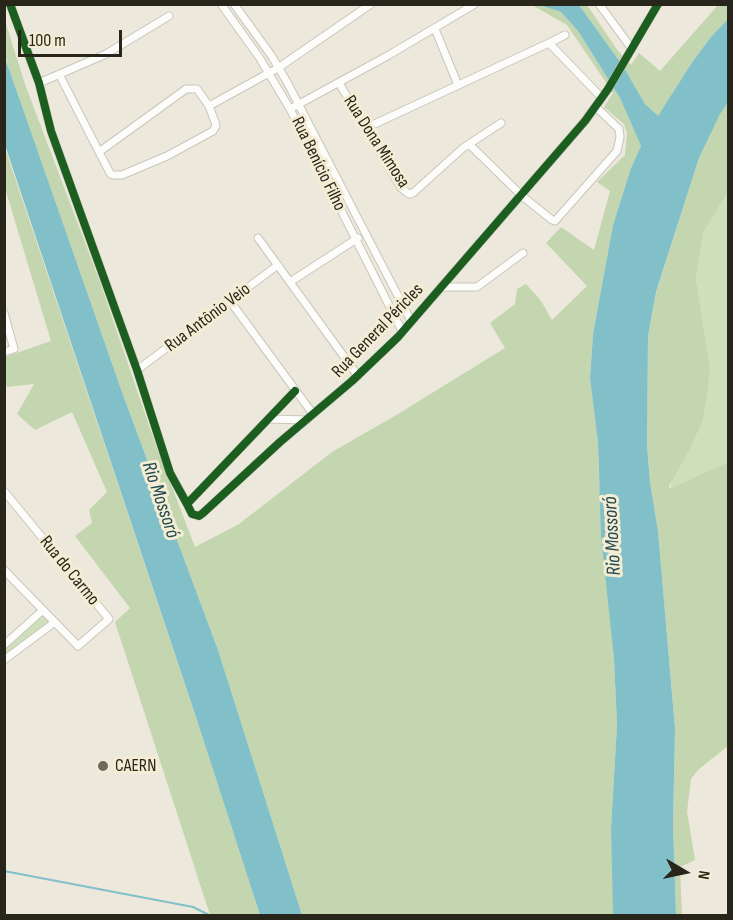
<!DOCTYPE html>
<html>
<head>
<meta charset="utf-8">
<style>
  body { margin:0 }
  #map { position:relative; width:733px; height:920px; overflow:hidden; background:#ece8db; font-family:"Sofia Sans Condensed",sans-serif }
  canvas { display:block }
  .frame { position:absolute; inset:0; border:6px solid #28251b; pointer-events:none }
  .north { position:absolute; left:655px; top:842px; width:60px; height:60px; -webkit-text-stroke:4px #f4ecd3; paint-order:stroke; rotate:99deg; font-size:16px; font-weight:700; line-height:24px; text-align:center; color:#28251b }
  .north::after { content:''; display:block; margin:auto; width:21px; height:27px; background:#28251b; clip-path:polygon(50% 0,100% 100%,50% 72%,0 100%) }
  .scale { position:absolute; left:18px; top:30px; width:104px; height:27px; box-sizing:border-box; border:3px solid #28251b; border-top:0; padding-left:8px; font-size:18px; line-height:21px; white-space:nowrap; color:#28251b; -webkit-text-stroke:4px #f4ecd3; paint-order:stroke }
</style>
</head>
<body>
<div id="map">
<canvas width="733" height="920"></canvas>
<div class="frame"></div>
<div class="north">N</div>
<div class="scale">100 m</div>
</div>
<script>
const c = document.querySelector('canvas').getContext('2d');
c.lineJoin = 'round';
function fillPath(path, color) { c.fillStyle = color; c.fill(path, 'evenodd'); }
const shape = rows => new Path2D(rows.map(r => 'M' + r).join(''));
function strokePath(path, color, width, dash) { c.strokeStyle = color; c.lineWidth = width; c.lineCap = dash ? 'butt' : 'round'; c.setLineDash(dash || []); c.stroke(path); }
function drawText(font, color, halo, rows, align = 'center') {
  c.font = font + ' "Sofia Sans Condensed",sans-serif'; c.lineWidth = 6; c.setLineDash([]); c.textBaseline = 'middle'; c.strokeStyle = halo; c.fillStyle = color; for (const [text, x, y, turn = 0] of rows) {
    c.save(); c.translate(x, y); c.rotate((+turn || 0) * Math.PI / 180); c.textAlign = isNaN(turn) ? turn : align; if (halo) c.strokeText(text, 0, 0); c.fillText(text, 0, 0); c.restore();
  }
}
const green = shape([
  [728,192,728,462,670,490,672,478,691,447,702,423,710,368,696,279,703,233],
  [43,615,51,622,5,657,5,648]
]);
const forest = shape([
  [532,5,539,5,561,12,578,31,620,98,641,146,631,168,613,225,593,334,590,378,598,443,599,481,614,659,617,725,611,829,614,915,302,915,218,650,123,395,10,73,5,55,4,18,26,87,100,282,155,443,195,547,239,524,332,452,398,414,505,348,490,323,515,304,517,289,526,284,541,301,552,320,587,286,546,243,561,227,594,250,610,191,597,182,625,155,627,133,624,124,604,107,613,93,567,25],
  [579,5,587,5,618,51,631,65,639,53,660,71,718,5,728,5,728,19,710,38,691,64,658,117,645,104,623,66],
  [728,102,728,192,703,233,696,279,710,368,707,395,702,423,691,447,669,486,670,489,728,462,728,746,699,769,691,779,687,812,695,860,680,867,682,915,676,915,673,825,675,729,658,531,650,482,647,445,648,336,656,293,699,158,720,113],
  [4,145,196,717,260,915,210,915,115,622,130,608,75,536,92,523,89,510,107,492,72,412,35,430,17,414,34,384,7,387,5,378,5,357,51,341,5,188]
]);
const water = shape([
  [539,5,579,5,623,66,645,104,658,116,691,64,710,38,728,19,728,102,720,114,699,158,656,292,648,336,647,445,650,482,658,531,675,729,673,825,676,915,614,916,613,913,611,829,617,725,614,659,601,535,598,443,590,378,593,334,613,225,631,168,641,146,620,98,578,31,561,12],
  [4,55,123,395,218,650,302,915,260,915,196,717,5,145]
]);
const stream = shape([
  [4,871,193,907,211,916]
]);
const street = shape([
  [10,4,39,83,51,131,137,370,170,473,187,504],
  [221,4,259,57,290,109,402,331],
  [234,4,271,55,287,82,411,321],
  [599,4,632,49],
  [435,29,458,85],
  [549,43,565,35],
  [59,74,99,152,110,173,112,175,122,175,167,156,213,131,216,126,215,122,209,106,197,89,186,89,99,152],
  [39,83,106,54,169,16],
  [339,83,401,188,409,194,413,193,463,148,501,123],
  [209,106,278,68,371,4],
  [290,109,389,55,475,4],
  [366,128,549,43,602,98],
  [469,144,521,195,552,220,555,221,617,151,620,137,619,129,596,107],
  [258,238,358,376],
  [290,282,358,238],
  [441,287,477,287,523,253],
  [230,301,313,414],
  [4,313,14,349,4,352],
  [137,370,278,265],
  [295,391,187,504,192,514,199,516,203,513,280,442,352,381,398,337,585,121,608,89,658,4],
  [268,419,307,420],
  [4,491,109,619,78,646,4,570],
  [4,645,43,610],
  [4,660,55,622]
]);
const cycleway = shape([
  [10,4,39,83,51,131,137,370,170,473,187,504],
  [295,391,187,504,192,514,199,516,203,513,280,442,352,381,398,337,585,121,608,89,658,4]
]);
const markers = [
  [103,766,6,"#6d695e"]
];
const streetNames = [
  ["Rua Dona Mimosa",376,142,57],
  ["Rua Benício Filho",318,164,64],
  ["Rua Antônio Veio",208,318,-37],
  ["Rua General Péricles",378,331,-46],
  ["Rua do Carmo",69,571,51]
];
const poiNames = [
  ["CAERN",115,766]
];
const waterNames = [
  ["Rio Mossoró",160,500,71],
  ["Rio Mossoró",613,536,-93]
];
fillPath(green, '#cedfbb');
fillPath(forest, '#c3d6af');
fillPath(water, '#81c0c9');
strokePath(stream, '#81c0c9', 2);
strokePath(street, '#cac6bc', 9);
strokePath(street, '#fcfcfa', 7);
strokePath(cycleway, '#1b5e20', 8);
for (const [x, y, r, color] of markers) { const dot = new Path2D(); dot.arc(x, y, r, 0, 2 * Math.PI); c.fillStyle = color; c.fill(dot); strokePath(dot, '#f4ecd3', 2); }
drawText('18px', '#28251b', '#f4ecd3', streetNames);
drawText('18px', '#28251b', '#f4ecd3', poiNames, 'left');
drawText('italic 20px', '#214a53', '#f4ecd3', waterNames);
</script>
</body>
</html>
